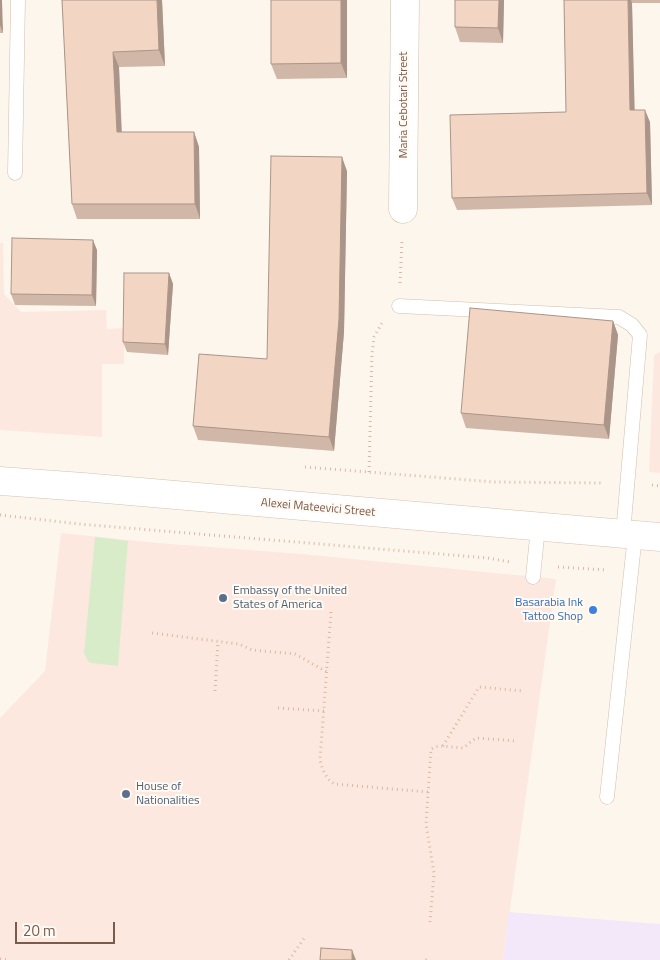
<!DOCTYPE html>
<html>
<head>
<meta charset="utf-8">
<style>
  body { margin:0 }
  #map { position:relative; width:660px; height:960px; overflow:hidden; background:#fdf6ec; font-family:"Titillium Web",sans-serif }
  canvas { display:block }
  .scale { position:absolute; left:15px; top:922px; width:100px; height:22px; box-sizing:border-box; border:2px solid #7a5c4d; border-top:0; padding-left:6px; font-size:15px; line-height:18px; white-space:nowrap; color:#7a5c4d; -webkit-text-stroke:4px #fffaf3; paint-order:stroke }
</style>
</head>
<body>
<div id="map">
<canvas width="660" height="960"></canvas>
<div class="scale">20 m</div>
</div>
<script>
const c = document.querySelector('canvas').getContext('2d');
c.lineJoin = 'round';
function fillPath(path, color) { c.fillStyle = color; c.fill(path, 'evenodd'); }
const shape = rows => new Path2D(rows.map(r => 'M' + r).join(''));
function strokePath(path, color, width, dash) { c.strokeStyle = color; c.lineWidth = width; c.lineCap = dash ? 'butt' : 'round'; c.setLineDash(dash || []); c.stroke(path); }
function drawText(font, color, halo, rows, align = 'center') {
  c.font = font + ' "Titillium Web",sans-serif'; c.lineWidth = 4; c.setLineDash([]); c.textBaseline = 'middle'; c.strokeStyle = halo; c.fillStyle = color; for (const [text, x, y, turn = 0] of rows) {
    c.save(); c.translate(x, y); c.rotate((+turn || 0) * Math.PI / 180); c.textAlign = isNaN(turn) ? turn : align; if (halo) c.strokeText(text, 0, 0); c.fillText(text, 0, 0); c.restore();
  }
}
const commercial = shape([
  [0,243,3,243,4,294,21,312,106,310,107,329,124,328,124,364,102,364,102,437,0,430],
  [660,352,660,473,649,472,654,355],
  [61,533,158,543,302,554,556,579,503,960,0,960,0,718,45,671]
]);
const education = shape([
  [509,912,660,924,660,960,503,960]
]);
const green = shape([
  [95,537,128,541,118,666,91,663,88,661,84,653]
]);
const path = shape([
  [400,283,402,240],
  [305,467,494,482,604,483],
  [369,472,372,354,374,337,382,323],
  [652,485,660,486],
  [0,515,79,524,488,558,510,562],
  [558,567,607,570],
  [331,612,320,760,323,770,328,779,334,784,428,792],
  [152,633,239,644,252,650,295,654,327,672],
  [215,691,218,641],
  [278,708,324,711],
  [443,746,479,687,523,691],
  [430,922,434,873,426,824,431,749,435,747,441,746,463,748,476,738,517,741],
  [0,959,9,960],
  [289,960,305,937],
  [426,960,427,959]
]);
const service = shape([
  [15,173,18,0],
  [399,306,619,317,632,325,640,335,623,534],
  [533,577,538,527],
  [607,797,635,535]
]);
const minor = shape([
  [403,209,405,0]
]);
const secondary = shape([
  [0,481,83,487,660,537]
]);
const wall = shape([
  [0,0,3,33,0,33],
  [62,0,162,0,165,66,119,67,122,132,194,132,199,147,200,219,77,219,72,204],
  [271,0,347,0,347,78,277,79,271,64],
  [504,0,503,43,460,42,455,27],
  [564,0,660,0,660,3,632,3,634,110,650,122,652,205,457,210,452,198,566,112],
  [347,171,344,332,334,451,198,440,193,426,267,359],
  [97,250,96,306,15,305,11,294],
  [169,273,173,284,168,355,127,352,123,342],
  [613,321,618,335,609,439,466,428,461,413]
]);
const shadedWall = shape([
  [0,0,2,0,3,33,0,25],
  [157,0,162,0,165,66,159,50],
  [341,0,347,0,347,78,341,63],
  [499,0,504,0,503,43,498,28],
  [628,0,631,0,632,3,635,123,630,110],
  [113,52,119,67,122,148,117,132],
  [645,110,650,122,652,205,647,193],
  [194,132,199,147,200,219,195,204],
  [342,157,347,171,344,332,334,451,329,437],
  [93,240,97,250,96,306,92,295],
  [169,273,173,284,168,355,165,344],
  [613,321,618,335,609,439,604,425],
  [352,950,356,960,352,960]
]);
const building = shape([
  [62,0,157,0,159,50,113,52,117,132,194,132,195,204,72,204,62,0],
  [271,0,341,0,341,63,271,64,271,0],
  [455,0,499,0,498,28,455,27,455,0],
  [564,0,628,0,630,110,645,110,647,193,452,198,450,115,566,112,564,0],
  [271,156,342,157,339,319,329,437,193,426,199,354,267,359,271,156],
  [12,238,93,240,92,295,11,294,12,238],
  [124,273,169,273,165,344,123,342,124,273],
  [470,308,613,321,604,425,461,413,470,308],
  [321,948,352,950,352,960,320,960,321,948]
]);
const markers = [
  [223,598,5,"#5c6f8a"],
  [593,610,5,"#3f7fe0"],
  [126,794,5,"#5c6f8a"]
];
const streetNames = [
  ["Maria Cebotari Street",404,105,-90],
  ["Alexei Mateevici Street",318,508,5]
];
const serviceNames = [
  ["Embassy of the United",233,591],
  ["States of America",233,605],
  ["House of",136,787],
  ["Nationalities",136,801]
];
const shopNames = [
  ["Basarabia Ink",583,603],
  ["Tattoo Shop",583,617]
];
fillPath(commercial, '#fde8e0');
fillPath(education, '#f3e8fa');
fillPath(green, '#d8ecc9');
strokePath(service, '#d1beb0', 15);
strokePath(minor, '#d1beb0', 29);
strokePath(secondary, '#d6c0b0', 29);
strokePath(path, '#d9b8a5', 3, [1, 4]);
strokePath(service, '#fff', 14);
strokePath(minor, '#fff', 28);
strokePath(secondary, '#fff', 28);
fillPath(wall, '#d1b7a8');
fillPath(shadedWall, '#aa9588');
fillPath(building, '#f3d5c3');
strokePath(building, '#aa9588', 1);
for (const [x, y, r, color] of markers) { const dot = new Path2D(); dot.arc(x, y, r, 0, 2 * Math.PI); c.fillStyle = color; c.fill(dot); strokePath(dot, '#fffaf3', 2); }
drawText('12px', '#7a5c4d', '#fffaf3', streetNames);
drawText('12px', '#4e5e75', '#fffaf3', serviceNames, 'left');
drawText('12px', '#366cbe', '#fffaf3', shopNames, 'right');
</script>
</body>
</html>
